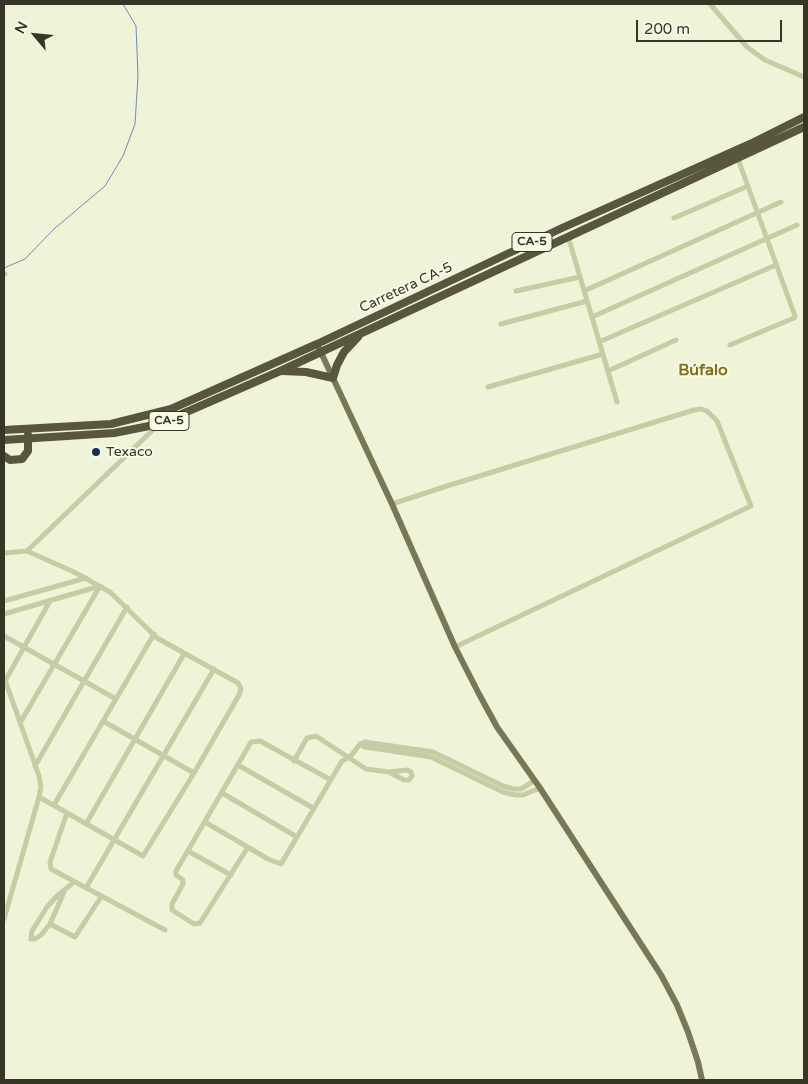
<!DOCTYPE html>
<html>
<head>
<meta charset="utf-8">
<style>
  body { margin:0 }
  #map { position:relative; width:808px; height:1084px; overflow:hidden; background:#eff3d8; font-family:"Varela Round",sans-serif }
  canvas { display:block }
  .frame { position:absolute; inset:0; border:5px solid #363526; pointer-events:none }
  .north { position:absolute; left:10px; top:10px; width:50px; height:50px; -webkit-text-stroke:4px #f7fae5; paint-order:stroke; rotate:298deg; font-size:14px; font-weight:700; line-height:20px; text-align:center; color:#363526 }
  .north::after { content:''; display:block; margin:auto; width:18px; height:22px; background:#363526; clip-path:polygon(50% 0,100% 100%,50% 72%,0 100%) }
  .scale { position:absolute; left:636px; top:20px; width:146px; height:22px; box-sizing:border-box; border:2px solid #363526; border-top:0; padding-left:6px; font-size:15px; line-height:18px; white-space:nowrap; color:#363526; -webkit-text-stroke:4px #f7fae5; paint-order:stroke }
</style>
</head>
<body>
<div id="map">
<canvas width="808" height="1084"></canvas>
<div class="frame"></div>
<div class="north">N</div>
<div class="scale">200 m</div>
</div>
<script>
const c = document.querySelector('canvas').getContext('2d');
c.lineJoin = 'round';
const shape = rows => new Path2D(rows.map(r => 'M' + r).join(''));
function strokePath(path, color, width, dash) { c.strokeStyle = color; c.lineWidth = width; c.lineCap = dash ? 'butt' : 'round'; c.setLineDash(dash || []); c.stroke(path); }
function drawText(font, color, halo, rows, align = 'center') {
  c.font = font + ' "Varela Round",sans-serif'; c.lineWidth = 4; c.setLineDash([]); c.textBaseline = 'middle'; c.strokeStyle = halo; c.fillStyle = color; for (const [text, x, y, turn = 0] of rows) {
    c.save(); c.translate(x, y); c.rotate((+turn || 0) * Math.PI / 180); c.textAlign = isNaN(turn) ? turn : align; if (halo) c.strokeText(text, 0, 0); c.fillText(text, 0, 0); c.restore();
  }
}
const stream = shape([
  [4,268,25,259,54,229,105,186,123,156,135,124,138,76,136,26,123,4]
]);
const minor = shape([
  [710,4,747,47,765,60,804,77],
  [674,218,748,186],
  [568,236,617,402],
  [4,275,5,274],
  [516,291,580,277],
  [584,291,781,202],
  [592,317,797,225],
  [501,324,587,301],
  [599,342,776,265],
  [730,345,794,318,795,316,738,159],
  [608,371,676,340],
  [488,387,603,354],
  [392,504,447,486,694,410,701,409,707,411,717,421,751,506,455,647],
  [27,551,74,572,110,592,157,638,238,683,241,688,239,695,194,773,143,856,39,797],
  [4,553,27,551,157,426],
  [4,601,86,578],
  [4,614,100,586],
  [4,636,116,699],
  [4,677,39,776,41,787,39,797,4,919],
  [5,681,50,601],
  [103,721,194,773],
  [20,723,100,586],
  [360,744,365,747,431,757,503,792,515,795,523,795,540,788],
  [294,761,307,738,316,736,366,769,389,772,407,770,411,772,412,776,409,780,404,780,389,772],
  [238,765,313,808],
  [35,766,127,607],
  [222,793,297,837],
  [54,805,154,634],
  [67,813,50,862,51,869,165,930],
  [205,822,268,859,281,864,342,761,350,757,360,744,365,742,433,752,503,786,514,789,521,789,534,781],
  [86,824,184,654],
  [248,847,200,923,194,924,172,910,172,904,183,884,183,880,176,875,176,871,251,742,260,741,331,780],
  [188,851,231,875],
  [86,888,214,669],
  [64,892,50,924,41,935,35,939,31,939,32,931,47,907,57,896,74,882],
  [50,924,75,937,101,897]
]);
const major = shape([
  [317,344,392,504,455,647,479,694,497,727,540,788,661,975,677,1005,688,1032,698,1062,702,1080]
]);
const highway = shape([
  [282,371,306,372,333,378,337,365,344,352,358,337],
  [4,430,111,424,171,409,317,344,562,228,750,144,804,117],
  [4,440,114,433,159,424,278,372,804,127],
  [4,456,10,460,22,459,28,451,28,435]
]);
const markers = [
  [96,452,5,"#192d5a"]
];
const shields = [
  [532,242,40],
  [169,421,40]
];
const shieldNames = [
  ["CA-5",532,242],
  ["CA-5",169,421]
];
const streetNames = [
  ["Carretera CA-5",406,288,-25]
];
const poiNames = [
  ["Texaco",106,452]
];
const quarterNames = [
  ["Búfalo",703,371]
];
strokePath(stream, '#7589b2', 1);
strokePath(minor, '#c8cca4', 5);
strokePath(major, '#797856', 6);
strokePath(highway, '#58563c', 8);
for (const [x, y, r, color] of markers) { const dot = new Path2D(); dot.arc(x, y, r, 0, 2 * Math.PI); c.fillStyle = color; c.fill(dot); strokePath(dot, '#f7fae5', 2); }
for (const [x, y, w] of shields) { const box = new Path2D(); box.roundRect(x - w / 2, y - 9.5, w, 19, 4); c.fillStyle = '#f7fae5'; c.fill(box); strokePath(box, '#363526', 1); }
drawText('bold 12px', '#363526', null, shieldNames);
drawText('14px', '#363526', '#f7fae5', streetNames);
drawText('14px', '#363526', '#f7fae5', poiNames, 'left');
drawText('bold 16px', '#7f7119', '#f7fae5', quarterNames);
</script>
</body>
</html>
